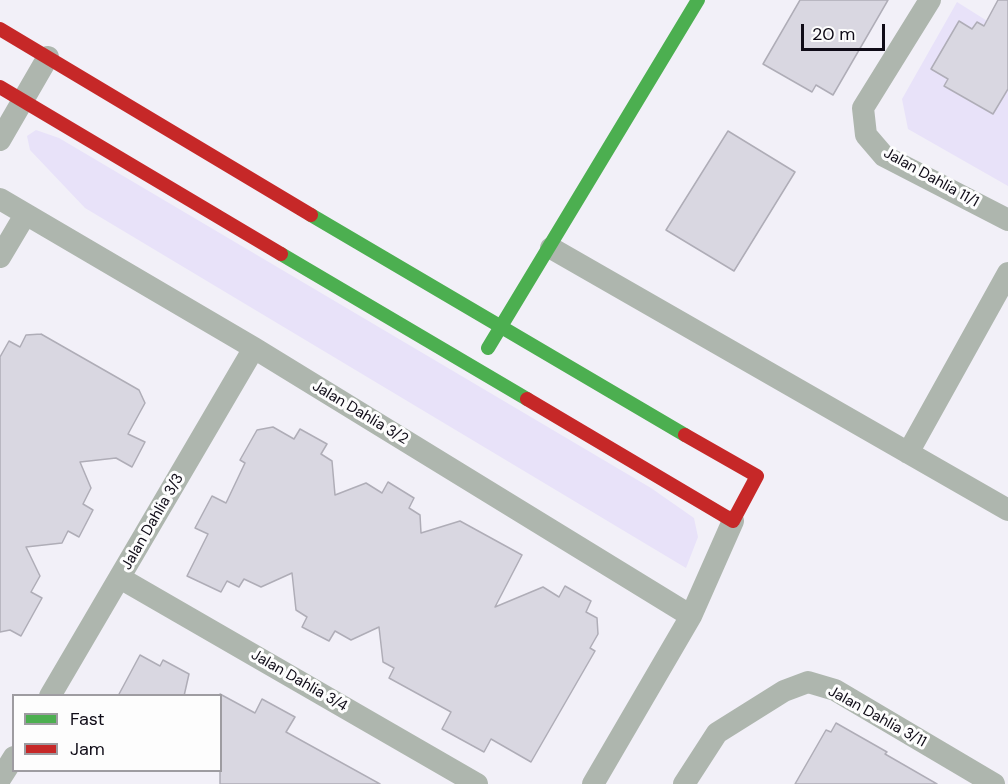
<!DOCTYPE html>
<html>
<head>
<meta charset="utf-8">
<style>
  body { margin:0 }
  #map { position:relative; width:1008px; height:784px; overflow:hidden; background:#f2f0f8; font-family:"DM Sans",sans-serif }
  canvas { display:block }
  .legend { position:absolute; left:12px; top:694px; width:210px; height:78px; box-sizing:border-box; background:#fdfdfd; border:2px solid #9e9ca1; margin:0; padding:8px 10px; list-style:none; font-size:18px; color:#0f0b17 }
  .legend li { display:flex; align-items:center; gap:12px; height:30px }
  .legend b { width:30px; border:2px solid #9e9ca1 }
  .scale { position:absolute; left:801px; top:24px; width:84px; height:27px; box-sizing:border-box; border:3px solid #0f0b17; border-top:0; padding-left:8px; font-size:18px; line-height:21px; white-space:nowrap; color:#0f0b17; -webkit-text-stroke:4px #fdfdfd; paint-order:stroke }
</style>
</head>
<body>
<div id="map">
<canvas width="1008" height="784"></canvas>
<ul class="legend">
<li><b style="height:8px;background:#4caf50"></b>Fast</li>
<li><b style="height:8px;background:#c62828"></b>Jam</li>
</ul>
<div class="scale">20 m</div>
</div>
<script>
const c = document.querySelector('canvas').getContext('2d');
c.lineJoin = 'round';
function fillPath(path, color) { c.fillStyle = color; c.fill(path, 'evenodd'); }
const shape = rows => new Path2D(rows.map(r => 'M' + r).join(''));
function strokePath(path, color, width, dash) { c.strokeStyle = color; c.lineWidth = width; c.lineCap = dash ? 'butt' : 'round'; c.setLineDash(dash || []); c.stroke(path); }
function drawText(font, color, halo, rows, align = 'center') {
  c.font = font + ' "DM Sans",sans-serif'; c.lineWidth = 6; c.setLineDash([]); c.textBaseline = 'middle'; c.strokeStyle = halo; c.fillStyle = color; for (const [text, x, y, turn = 0] of rows) {
    c.save(); c.translate(x, y); c.rotate((+turn || 0) * Math.PI / 180); c.textAlign = isNaN(turn) ? turn : align; if (halo) c.strokeText(text, 0, 0); c.fillText(text, 0, 0); c.restore();
  }
}
const green = shape([
  [957,2,1008,34,1008,186,908,129,902,99],
  [36,130,59,138,651,488,694,518,698,537,686,568,85,208,30,150,27,136]
]);
const building = shape([
  [800,0,888,0,833,95,816,85,812,92,763,64,800,0],
  [998,0,1008,0,1008,89,993,114,944,86,948,79,931,69,959,21,972,29,977,22,984,26,998,0],
  [728,131,795,172,734,271,666,230,728,131],
  [41,334,139,390,145,403,128,434,145,442,132,467,116,458,80,462,91,488,83,504,93,510,79,537,68,531,62,543,26,547,40,576,31,592,42,598,21,636,10,630,0,632,0,357,9,341,20,347,26,335,41,334],
  [273,427,294,439,300,429,327,444,321,454,332,461,335,495,366,483,382,493,388,482,414,498,409,508,420,515,421,533,460,521,522,555,495,607,543,587,559,597,565,586,591,601,586,612,597,618,598,634,590,648,595,651,531,762,491,739,484,752,442,729,451,712,389,678,394,668,383,662,379,627,351,640,335,631,329,641,302,627,307,617,296,610,292,573,261,587,244,579,239,587,227,581,221,592,187,576,208,534,195,528,212,496,226,503,245,463,240,460,257,430,273,427],
  [140,655,160,666,163,660,189,674,184,696,118,696,140,655],
  [220,694,255,713,262,699,295,717,286,732,380,784,220,784,220,694],
  [836,723,887,752,885,754,937,784,795,784,826,730,831,732,836,723]
]);
const street = shape([
  [930,0,863,108,866,135,884,156,1008,220],
  [0,140,48,57],
  [0,199,254,348,691,616],
  [551,248,1008,510],
  [0,257,25,215],
  [908,453,1008,273],
  [120,578,477,784],
  [50,696,254,348],
  [0,779,14,757],
  [593,784,691,616,733,521],
  [684,784,717,733,784,691,808,682,835,690,994,784]
]);
const fast = shape([
  [311,215,685,435],
  [281,254,527,399],
  [488,348,698,0]
]);
const jam = shape([
  [0,29,311,215],
  [0,87,281,254],
  [527,399,733,521,757,476,685,435]
]);
const streetNames = [
  ["Jalan Dahlia 11/1",931,178,29],
  ["Jalan Dahlia 3/2",360,413,31],
  ["Jalan Dahlia 3/3",153,522,-60],
  ["Jalan Dahlia 3/4",299,681,30],
  ["Jalan Dahlia 3/11",877,717,29]
];
fillPath(green, '#e8e2f9');
fillPath(building, '#d9d7e1');
strokePath(building, '#afadb7', 1.5);
strokePath(street, '#aeb6ae', 22);
strokePath(fast, '#4caf50', 14);
strokePath(jam, '#c62828', 14);
drawText('15px', '#0f0b17', '#fdfdfd', streetNames);
</script>
</body>
</html>
